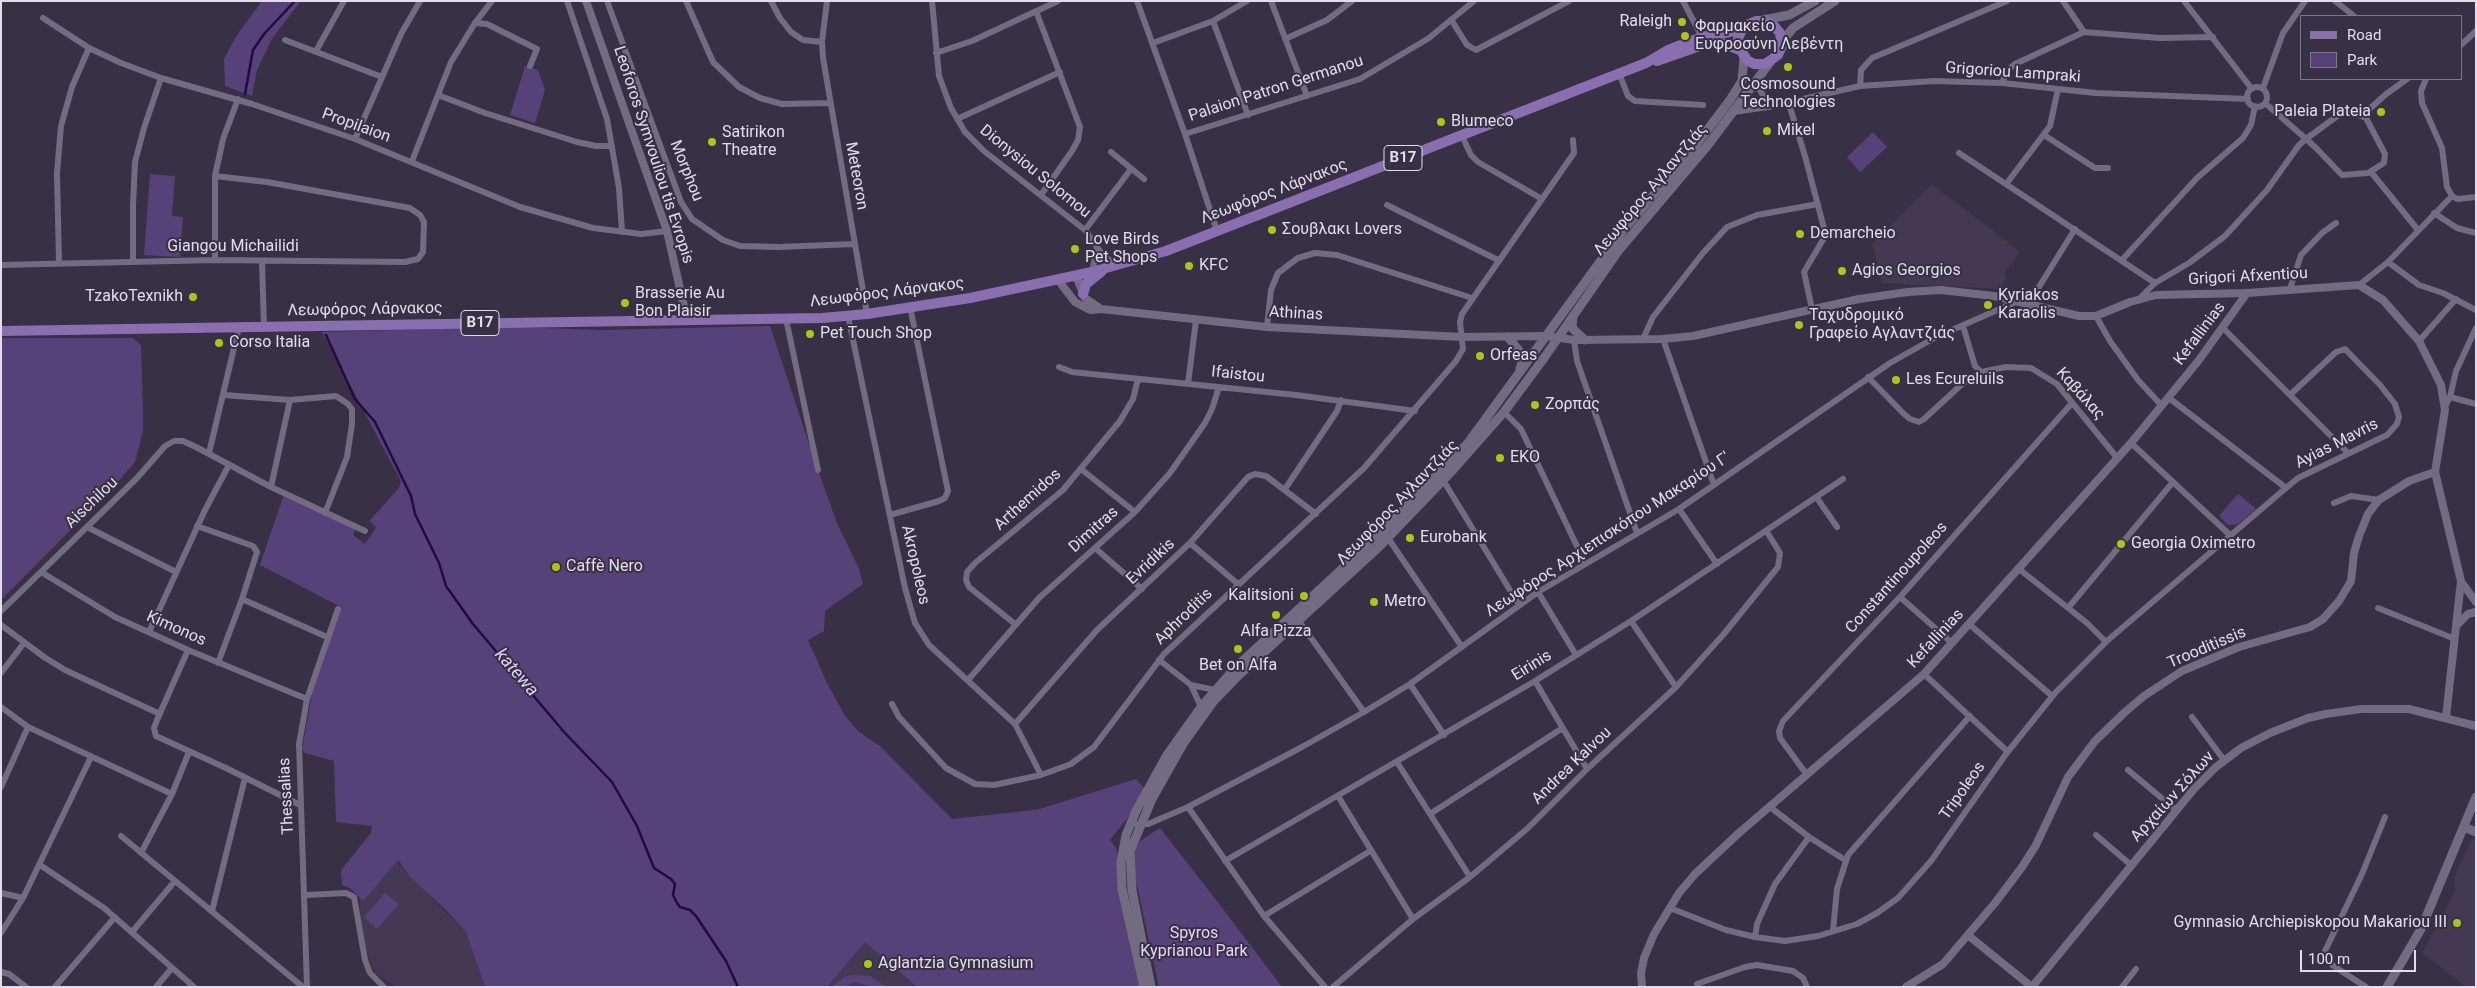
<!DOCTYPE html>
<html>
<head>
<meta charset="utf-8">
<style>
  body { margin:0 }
  #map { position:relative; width:2477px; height:988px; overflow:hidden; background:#383145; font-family:Roboto,sans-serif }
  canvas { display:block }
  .frame { position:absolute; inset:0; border:2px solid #e1ddea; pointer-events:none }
  .legend { position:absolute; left:2300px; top:15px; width:162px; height:65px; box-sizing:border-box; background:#383145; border:1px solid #7c7687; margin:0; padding:6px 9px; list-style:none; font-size:15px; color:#e1ddea }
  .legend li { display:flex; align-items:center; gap:10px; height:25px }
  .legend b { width:25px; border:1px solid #7c7687 }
  .scale { position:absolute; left:2300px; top:950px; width:116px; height:22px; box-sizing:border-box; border:2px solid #e1ddea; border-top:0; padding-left:6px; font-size:15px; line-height:18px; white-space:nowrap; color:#e1ddea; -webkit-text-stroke:4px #383145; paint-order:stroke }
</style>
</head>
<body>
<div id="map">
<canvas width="2477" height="988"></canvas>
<div class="frame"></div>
<ul class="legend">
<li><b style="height:6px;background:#896fb0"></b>Road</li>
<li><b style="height:14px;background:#574179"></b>Park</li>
</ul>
<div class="scale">100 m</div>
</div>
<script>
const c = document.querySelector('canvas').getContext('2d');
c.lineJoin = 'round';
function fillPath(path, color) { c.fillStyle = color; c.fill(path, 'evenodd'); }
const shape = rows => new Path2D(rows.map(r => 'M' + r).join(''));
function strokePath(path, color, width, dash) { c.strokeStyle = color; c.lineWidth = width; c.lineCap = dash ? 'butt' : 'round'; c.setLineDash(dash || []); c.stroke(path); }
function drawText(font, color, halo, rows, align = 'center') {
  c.font = font + ' Roboto,sans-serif'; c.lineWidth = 4; c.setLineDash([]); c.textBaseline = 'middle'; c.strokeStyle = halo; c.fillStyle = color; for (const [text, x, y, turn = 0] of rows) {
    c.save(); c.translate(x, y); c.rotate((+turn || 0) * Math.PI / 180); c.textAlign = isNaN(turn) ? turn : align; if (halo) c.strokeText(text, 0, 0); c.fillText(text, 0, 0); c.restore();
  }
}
const built = shape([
  [1932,184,2020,252,2004,273,2006,276,2001,289,1883,283,1872,244],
  [372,825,397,857,399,865,466,932,485,987,397,987,376,974,369,959,361,928,360,897,350,888,342,885,341,870,371,833],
  [2472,838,2476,839,2476,987,2466,987,2422,953,2455,892,2455,876],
  [865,941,916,987,827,987]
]);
const green = shape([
  [262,1,301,1,273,37,257,70,252,96,225,86,224,59,237,35],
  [525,66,538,70,545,90,535,123,510,115],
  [1873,132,1887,147,1860,172,1847,157],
  [150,174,175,176,172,216,183,217,180,257,144,255],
  [770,326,815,462,837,523,859,569,863,584,825,611,824,631,808,640,827,683,845,716,859,732,880,746,952,819,1036,810,1136,779,1148,792,1110,840,1116,848,1146,987,917,987,865,942,827,987,485,987,466,932,445,909,411,878,398,860,363,901,350,888,342,885,341,870,371,833,372,826,336,822,334,761,305,753,302,749,314,683,341,607,260,565,284,494,356,529,353,535,365,544,376,527,369,521,399,488,401,481,322,332,510,327,600,330],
  [1,338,133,338,141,345,143,414,143,431,135,462,116,484,1,600],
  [2238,494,2256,509,2238,524,2228,525,2219,516],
  [1160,828,1220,905,1282,987,1159,987,1133,867,1134,845],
  [385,893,399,904,377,929,364,917],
  [854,975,870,976,887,987,873,987,855,982,843,987,831,987,846,976]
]);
const stream = shape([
  [245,94,253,50,264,34,295,1],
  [326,335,355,399,375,422,411,496,415,514,439,563,446,586,473,624,564,732,612,782,637,826,654,868,671,879,675,884,673,895,677,903,680,907,690,910,696,916,726,961,738,987]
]);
const minor = shape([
  [567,1,607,119,619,188,622,232],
  [607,1,681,202,692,219,723,240,740,246,779,247,854,244],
  [686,1,713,62,739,87,760,98,782,104,830,103],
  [771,1,780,18,791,32,803,40,822,42],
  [827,1,822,42,823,58,867,314],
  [932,1,939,76,951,108,965,132,984,151,1085,230,1102,254,1117,266],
  [1137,1,1185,134,1217,231],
  [1271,1,1307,96],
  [1683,1,1702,37],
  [2063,1,2084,32],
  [2184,1,2252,89],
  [2335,1,2354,16],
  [1036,11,1080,127,1078,140,1072,151,1041,195],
  [43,18,89,48,121,63,161,78,252,104,355,139,520,207,593,228,641,234,667,231],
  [1213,21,1248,115],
  [1452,21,1467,45,1476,50,1569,1],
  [475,23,487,24,537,49,530,66],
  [1285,39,1327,20,1352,1],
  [285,40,382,77],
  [1153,43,1213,21,1247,1],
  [2461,45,2476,31],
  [316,51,344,1],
  [936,53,972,41,1058,1],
  [1619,73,1628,96,1635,101,1703,105],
  [2426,79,2421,91,2422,103,2442,148,2447,187,2452,196],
  [1755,83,1765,98,1777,104],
  [2002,83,2007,71,2015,64,2084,32,2160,38,2213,37],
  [1860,86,1861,70,1872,58,2007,1],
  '2247 97a10 10 0 1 1 20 0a10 10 0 1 1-20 0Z',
  [2263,88,2283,33,2305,1],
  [438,95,485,113,577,142,596,146,612,146],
  [1788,101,1805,156,1825,232,1824,238,1804,272,1812,309],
  [1734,112,1768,107,1860,86,1934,81,2002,83,2096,93,2248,99],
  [2363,115,2385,95,2407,79],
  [957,119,1060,72],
  [1185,134,1360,79,1429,38,1474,1],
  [2044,135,2095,168,2108,168],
  [1462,136,1471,155,1478,162,1542,199],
  [355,139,401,34,420,1],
  [1111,152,1144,179],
  [1959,153,2155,283],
  [412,161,451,62,475,23,492,1],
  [2371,172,2418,230],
  [2007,183,2050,126,2058,89],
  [2452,196,2457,199,2476,197],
  [1387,205,1498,260],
  [2434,213,2457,228,2476,233],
  [1085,230,1131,169],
  [215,260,215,176,223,139,238,99],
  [2122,260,2197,178,2243,138,2251,125,2255,106],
  [133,261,133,206,135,162,144,128,161,78],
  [262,261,264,327],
  [59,262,57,173,61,126,72,87,89,48],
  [2388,262,2419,285,2443,293,2476,310],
  [1,265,215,260,405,262,418,259,423,252,424,222,420,215,410,208,267,182,215,176],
  [1092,272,1097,248],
  [2359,285,2388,262,2452,196],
  [2290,289,2301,255,2322,233,2336,223],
  [2139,299,2155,283,2189,263,2225,236,2267,190,2299,145,2306,139,2340,114,2351,111,2366,118,2385,154,2384,163,2368,173,2342,175,2316,148,2306,139,2265,103],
  [2029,303,2075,229],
  [848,316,905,588,915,623,929,645,1015,724,1041,775],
  [2096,316,2110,341,2138,380,2162,406],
  [786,319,818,470],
  [1963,326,1975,366,1981,372],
  [1267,327,1271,290,1278,273,1298,258,1315,253,1337,255,1472,298],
  [2223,328,2348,453],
  [1643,339,1653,317,1703,253,1727,227,1757,215,1818,204],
  [1663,339,1714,485],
  [1574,340,1577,361,1637,533],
  [2419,341,2456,299],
  [1059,367,1072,372,1296,395,1415,411],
  [1868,377,1903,413,1910,419,1919,422,1924,419,1961,385,1981,372,2006,367,2031,368,2057,384,2118,459],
  [1188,384,1196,320],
  [224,395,290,400,336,396,348,404,352,409,352,424,347,457,325,513],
  [2450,397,2476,404],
  [2169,398,2286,488],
  [2445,407,2450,397,2456,371,2476,328],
  [1504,412,1521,429,1585,563],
  [2131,443,2230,535],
  [209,453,239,327],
  [1081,469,1135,512],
  [1443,480,1519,605],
  [271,487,290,400],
  [1285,489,1337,411,1341,400],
  [1817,498,1837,527],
  [2334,503,2351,496,2379,500],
  [1679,509,1717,564],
  [890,515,939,501,945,498,948,491,910,307],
  [197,526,253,546,257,552,242,599,218,663],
  [87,527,176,572],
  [1388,538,1462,647],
  [1190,543,1238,584],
  [1095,548,1142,589],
  [2019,569,2087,623,2106,642],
  [41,572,115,617,188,650,307,699],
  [1538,592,1576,655],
  [1900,597,1952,643],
  [242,599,327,637],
  [2068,608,2173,482],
  [2378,608,2455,639],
  [1,611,137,478,165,446,174,441,183,441,196,447,271,487,365,531],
  [1299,621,1364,712],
  [1631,621,1676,687],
  [1015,624,969,587,966,580,967,572,975,563,1063,490,1120,421,1133,399,1138,379],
  [1969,624,2052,696],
  [1,625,44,657,65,670,160,714],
  [149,632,205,510,229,465],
  [188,650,157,720,154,728,156,736,226,768,300,805],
  [1159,660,1191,685,1215,690],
  [1,673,24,643],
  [1924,674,2008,752],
  [968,680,1039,598,1135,512,1170,473,1205,423,1212,409,1219,387],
  [1535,681,1587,769],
  [1410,684,1444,735],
  [1191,685,1201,707],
  [892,704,899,717,946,768,975,784,994,785,1041,775,1071,764,1083,755,1094,747,1164,654,1364,468,1456,361,1463,349,1460,322,1462,314,1574,153,1573,140],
  [1,707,28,727,172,794],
  [2192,717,2224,760],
  [1015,724,1097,630,1190,543,1248,477,1255,474,1266,476,1316,514],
  [1397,762,1470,877],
  [2128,770,2176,810],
  [1807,775,1780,738,1779,731,1783,721,1900,597,2072,403],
  [1,787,28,727],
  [1338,796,1413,919],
  [1188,807,1264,916,1325,987],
  [1770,807,1809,837,1845,860],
  [1430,814,1561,729],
  [1131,824,1148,824,1188,807,1302,747,1364,712,1410,684,1538,592,1679,509,1890,363,1936,337,2018,301],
  [2096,835,2131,865],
  [121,836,303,987],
  [141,853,172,794,189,752],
  [1225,861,1535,681,1631,621,1843,479],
  [40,865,104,908,194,987],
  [1,893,23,898],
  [306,895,346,893,354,897,365,960,370,973,384,987],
  [1670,908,1726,930,1755,937,1785,941,1818,936,1857,924,1877,913,1898,898,1931,861,2006,754,2055,693,2108,640,2286,488,2298,478,2387,435,2397,424,2399,417,2395,404,2380,385,2345,349,2336,352,2291,394],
  [212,911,245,778],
  [1264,916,1370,851],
  [1833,931,1837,889,1848,855,1970,716],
  [132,932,175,881],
  [1,933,23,898,91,757],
  [1755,937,1757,924,1775,884,1809,837],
  [1,972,9,974,26,987],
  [1697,984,1745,967,1757,965,1793,971,1803,978,1807,987],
  [55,987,115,917],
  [156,987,172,968],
  [307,987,299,744,307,699,338,609],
  [1333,987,1413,919,1470,877,1528,828,1587,769,1676,687,1723,635,1778,567,1780,553,1767,532],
  [2122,987,2136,969],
  [2366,987,2332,965,2325,951,2362,874,2385,817]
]);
const tertiary = shape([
  [586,1,667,231,687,320],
  [1076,276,1085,298,1101,309],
  [1058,280,1075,302,1090,310,1101,309,1267,327,1462,337,1546,336,1574,340,1663,339,1693,336,1859,299,1908,292,1941,290,1994,296,2079,316,2096,316,2130,302,2156,295,2247,293,2359,285,2383,300,2419,341,2441,385,2445,410,2435,472,2461,581,2446,717],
  [2462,583,2476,602],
  [2458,624,2468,614,2476,612],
  [1969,936,2032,987],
  [1642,987,1641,973,1644,958,1654,934,1679,893,1695,874,1740,832,1924,674,2131,443,2199,360,2247,293],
  [1906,987,1943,964,1995,903,2022,867,2036,845,2068,777,2095,741,2125,712,2144,696,2182,671,2239,647,2310,627,2323,619,2339,601,2351,581,2354,553,2359,536,2368,514,2374,506,2379,500,2409,481,2435,472],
  [2032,987,2194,789,2216,767,2241,748,2270,733,2308,718,2326,714,2361,709,2409,709,2476,726]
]);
const secondary = shape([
  [1763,20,1789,15,1815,1],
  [1782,41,1793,28,1835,1],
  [1573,316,1572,328,1585,340],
  [1508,337,1521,353,1523,359,1520,369],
  [2464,827,2476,832],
  [1144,987,1122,889,1121,862,1126,835,1136,811,1167,755,1201,707,1236,667,1383,531,1468,443,1624,229,1690,153,1730,100,1742,81,1744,57],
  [1151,987,1132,890,1130,851,1152,799,1183,744,1213,702,1237,677,1379,547,1451,472,1504,412,1544,358,1619,250,1708,145,1771,61],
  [2387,987,2421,929,2476,797]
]);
const primary = shape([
  [1657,61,1708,43,1722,43,1739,50],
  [1083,294,1086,284,1102,271],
  [1,331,822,318,867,314,970,298,1092,272,1166,251,1646,63,1668,50,1702,37,1730,32,1756,21,1766,21,1774,26,1780,33,1782,46,1778,55,1765,64,1754,64,1747,60,1738,46,1738,38,1743,28]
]);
const markers = [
  [1682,22,5,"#abc615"],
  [1685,36,5,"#abc615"],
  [1788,67,5,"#abc615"],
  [2381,112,5,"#abc615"],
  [1441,122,5,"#abc615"],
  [1767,131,5,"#abc615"],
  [712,142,5,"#abc615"],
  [1272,230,5,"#abc615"],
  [1800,234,5,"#abc615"],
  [1075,249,5,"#abc615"],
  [1189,266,5,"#abc615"],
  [1842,271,5,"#abc615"],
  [193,297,5,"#abc615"],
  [625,303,5,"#abc615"],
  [1988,305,5,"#abc615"],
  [1799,325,5,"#abc615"],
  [810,334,5,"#abc615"],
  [219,343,5,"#abc615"],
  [1480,356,5,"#abc615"],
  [1896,380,5,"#abc615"],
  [1535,405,5,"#abc615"],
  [1500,458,5,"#abc615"],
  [1410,538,5,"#abc615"],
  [2121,544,5,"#abc615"],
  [556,567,5,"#abc615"],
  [1304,596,5,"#abc615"],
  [1374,602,5,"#abc615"],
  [1276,615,5,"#abc615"],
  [1238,649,5,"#abc615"],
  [2457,923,5,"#abc615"],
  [868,964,5,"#abc615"]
];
const shields = [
  [1403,158,38],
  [480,323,38]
];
const shieldNames = [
  ["B17",1403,158],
  ["B17",480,323]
];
const poiNames = [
  ["Raleigh",1672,22,"right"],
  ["Φαρμακείο",1695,27],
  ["Ευφροσύνη Λεβέντη",1695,45],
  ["Cosmosound",1788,85,"center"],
  ["Technologies",1788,103,"center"],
  ["Paleia Plateia",2371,112,"right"],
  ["Blumeco",1451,122],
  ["Mikel",1777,131],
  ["Satirikon",722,133],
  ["Theatre",722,151],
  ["Σουβλακι Lovers",1282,230],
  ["Demarcheio",1810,234],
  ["Love Birds",1085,240],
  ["Pet Shops",1085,258],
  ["KFC",1199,266],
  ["Agios Georgios",1852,271],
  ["Brasserie Au",635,294],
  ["Bon Plaisir",635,312],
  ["Kyriakos",1998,296],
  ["Karaolis",1998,314],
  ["TzakoTexnikh",183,297,"right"],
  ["Ταχυδρομικό",1809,316],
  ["Γραφείο Αγλαντζιάς",1809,334],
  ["Pet Touch Shop",820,334],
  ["Corso Italia",229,343],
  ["Orfeas",1490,356],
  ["Les Ecureluils",1906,380],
  ["Ζορπάς",1545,405],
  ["EKO",1510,458],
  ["Eurobank",1420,538],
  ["Georgia Oximetro",2131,544],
  ["Caffè Nero",566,567],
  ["Kalitsioni",1294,596,"right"],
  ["Metro",1384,602],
  ["Alfa Pizza",1276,632,"center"],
  ["Bet on Alfa",1238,666,"center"],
  ["Gymnasio Archiepiskopou Makariou III",2447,923,"right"],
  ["Aglantzia Gymnasium",878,964]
];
const streetNames = [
  ["Grigoriou Lampraki",2013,73,4],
  ["Palaion Patron Germanou",1276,89,-18],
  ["Propilaion",356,126,20],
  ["Leoforos Symvouliou tis Evropis",653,155,72],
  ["Morphou",686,171,68],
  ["Dionysiou Solomou",1035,172,39],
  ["Meteoron",856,176,80],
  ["Λεωφόρος Αγλαντζιάς",1651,190,-50],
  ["Λεωφόρος Λάρνακος",1274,192,-21],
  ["Giangou Michailidi",233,247],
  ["Grigori Afxentiou",2248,277,-3],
  ["Λεωφόρος Λάρνακος",887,293,-7],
  ["Λεωφόρος Λάρνακος",365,310,-1],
  ["Athinas",1296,314,3],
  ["Kefallinias",2200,334,-53],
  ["Ifaistou",1238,375,6],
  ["Καβάλας",2080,394,48],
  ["Ayias Mavris",2337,444,-27],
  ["Arthemidos",1028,500,-42],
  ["Aischilou",92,503,-44],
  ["Λεωφόρος Αγλαντζιάς",1398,503,-46],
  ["Dimitras",1094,530,-42],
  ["Λεωφόρος Αρχιεπισκόπου Μακαρίου Γ'",1608,535,-33],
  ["Evridikis",1151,562,-43],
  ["Akropoleos",915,565,77],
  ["Constantinoupoleos",1897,578,-48],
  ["Aphroditis",1184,617,-44],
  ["Kimonos",176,629,24],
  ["Kefallinias",1936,639,-47],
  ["Trooditissis",2207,648,-23],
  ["Eirinis",1532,666,-32],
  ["Andrea Kalvou",1572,766,-44],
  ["Tripoleos",1963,791,-55],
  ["Thessalias",287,796,-93],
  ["Αρχαίων Σόλων",2173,797,-48]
];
const parkNames = [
  ["Spyros",1194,934],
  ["Kyprianou Park",1194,952]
];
const waterNames = [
  ["katewa",516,673,49]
];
fillPath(built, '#433953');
fillPath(green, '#574179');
strokePath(stream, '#240a3f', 2.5);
strokePath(minor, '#736b82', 6);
strokePath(tertiary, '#736b82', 8);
strokePath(secondary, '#736b82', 9);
strokePath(primary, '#896fb0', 10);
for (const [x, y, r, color] of markers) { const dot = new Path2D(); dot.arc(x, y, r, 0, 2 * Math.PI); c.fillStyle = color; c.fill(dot); strokePath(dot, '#383145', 2); }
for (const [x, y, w] of shields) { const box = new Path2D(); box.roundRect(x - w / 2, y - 12.5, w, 25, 4); c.fillStyle = '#383145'; c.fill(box); strokePath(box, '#e1ddea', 1); }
drawText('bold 15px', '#e1ddea', null, shieldNames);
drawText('16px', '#e1ddea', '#383145', poiNames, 'left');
drawText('16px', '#e1ddea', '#383145', streetNames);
drawText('16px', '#e3d6fa', '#383145', parkNames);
drawText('italic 18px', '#dfd3f6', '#383145', waterNames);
</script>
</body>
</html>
